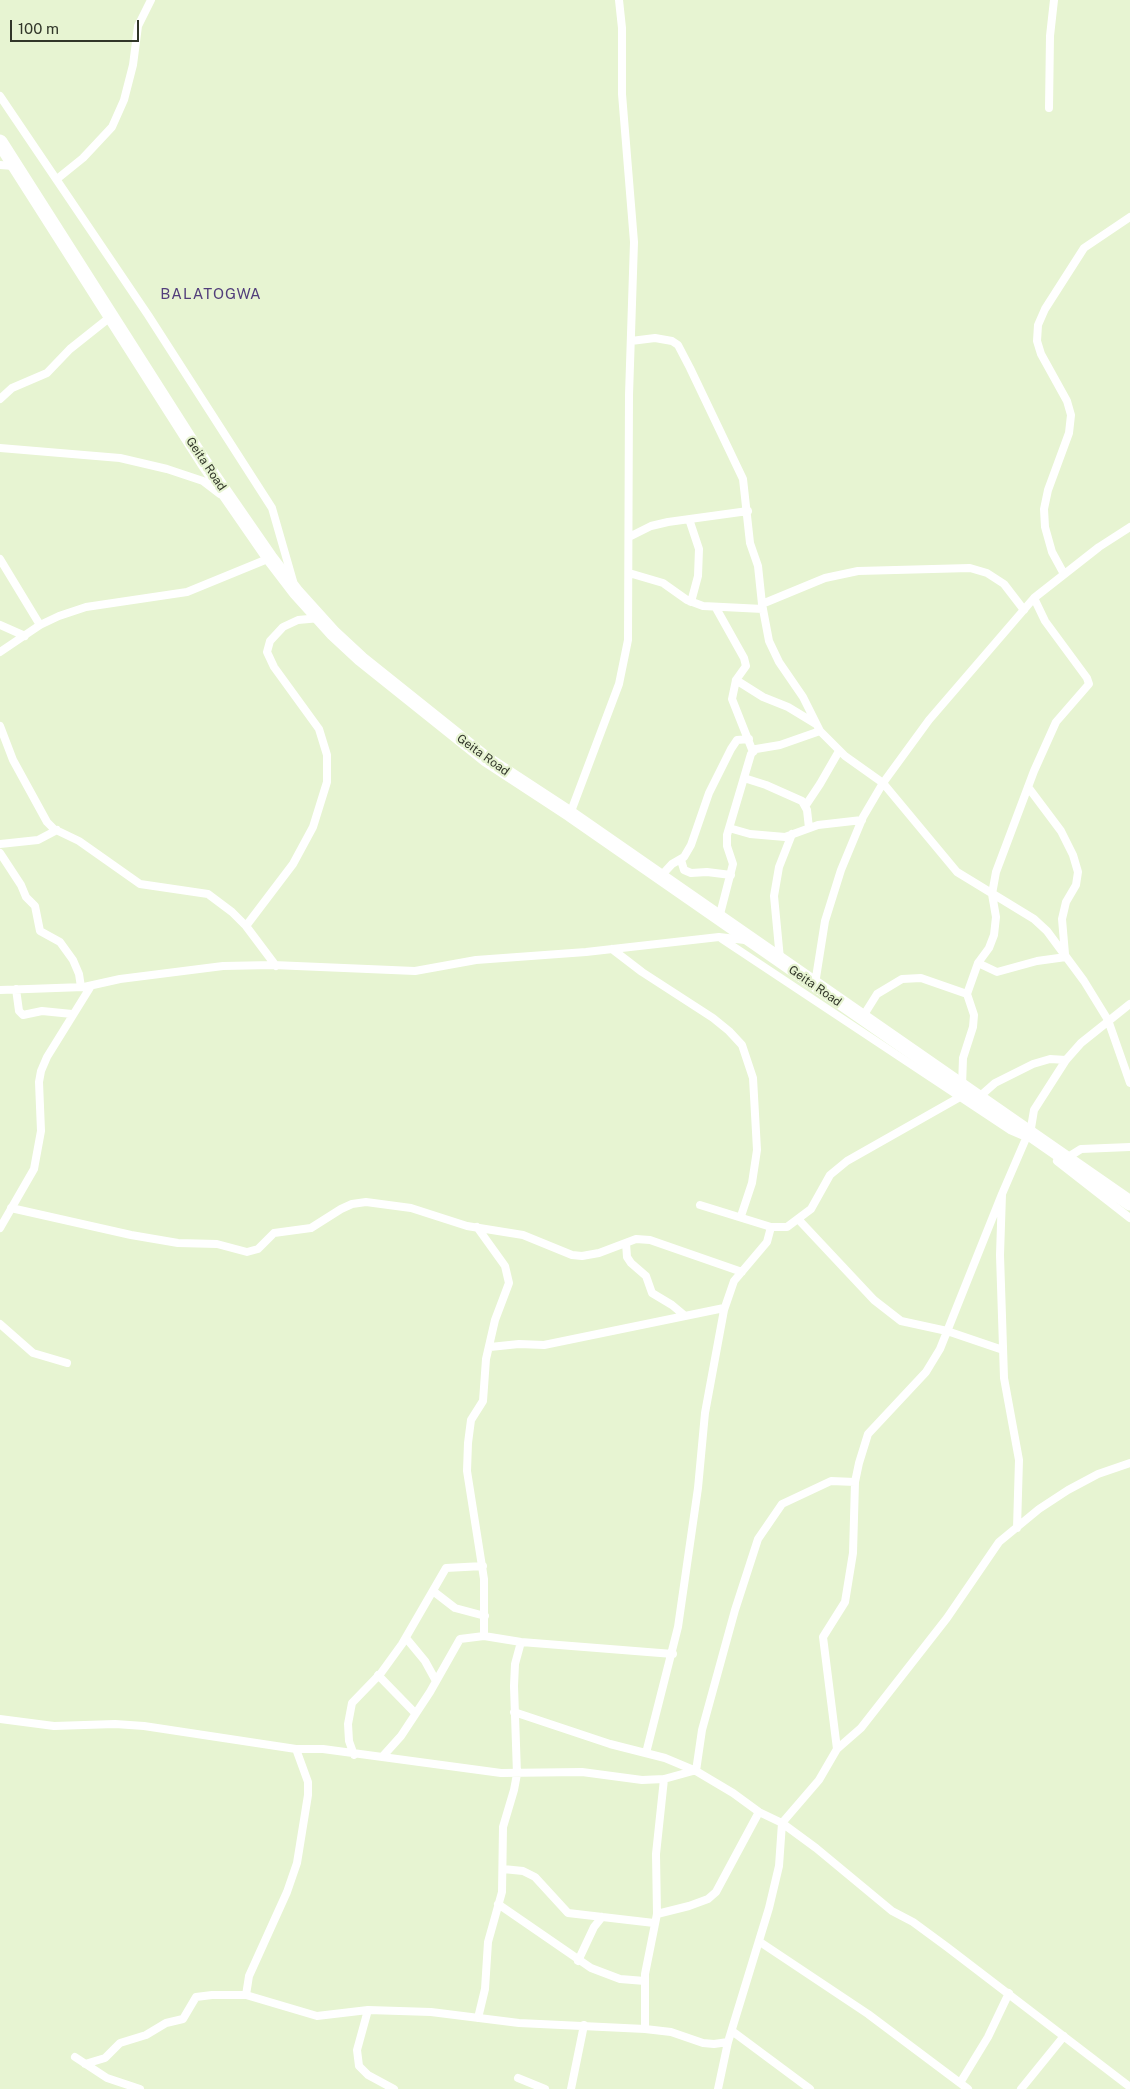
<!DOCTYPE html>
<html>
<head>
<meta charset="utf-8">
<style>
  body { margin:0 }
  #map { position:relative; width:1130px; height:2089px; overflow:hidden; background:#e7f4d2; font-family:"Public Sans",sans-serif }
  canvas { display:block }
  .scale { position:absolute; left:10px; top:20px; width:129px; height:22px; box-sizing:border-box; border:2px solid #313629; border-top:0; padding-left:6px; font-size:15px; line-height:18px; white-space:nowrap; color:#313629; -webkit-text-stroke:4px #e7f4d2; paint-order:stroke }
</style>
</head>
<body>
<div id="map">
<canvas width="1130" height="2089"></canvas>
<div class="scale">100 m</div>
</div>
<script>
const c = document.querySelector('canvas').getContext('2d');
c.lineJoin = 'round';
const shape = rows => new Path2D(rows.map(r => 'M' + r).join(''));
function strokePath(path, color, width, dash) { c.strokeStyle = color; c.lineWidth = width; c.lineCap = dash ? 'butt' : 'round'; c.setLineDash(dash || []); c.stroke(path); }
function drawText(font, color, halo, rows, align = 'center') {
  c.font = font + ' "Public Sans",sans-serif'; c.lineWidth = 4.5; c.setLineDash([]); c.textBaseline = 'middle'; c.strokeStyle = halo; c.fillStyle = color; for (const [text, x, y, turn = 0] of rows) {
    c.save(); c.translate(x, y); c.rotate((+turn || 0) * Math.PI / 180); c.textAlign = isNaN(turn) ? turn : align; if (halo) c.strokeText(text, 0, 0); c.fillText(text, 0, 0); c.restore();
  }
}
const street = shape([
  [0,96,148,315,272,508,293,581],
  [1049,108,1050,36,1054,0],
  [0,165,14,166],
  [57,179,83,158,112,127,124,100,133,65,138,26,151,0],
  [631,341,655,338,672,341,678,345,690,368,743,479,750,543,758,566,762,604,769,641,779,662,803,697,820,731,845,756,883,783,957,872,1034,919,1047,931,1084,981,1108,1020,1130,1083],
  [0,399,12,388,47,373,70,349,109,318,113,320],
  [0,448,120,458,167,469,203,481,220,494],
  [689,519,699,549,698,576,691,602],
  [629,537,651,526,668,522,748,511],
  [0,559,40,625],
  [629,573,663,583,687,600,703,606,763,609],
  [1064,574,1052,552,1045,527,1044,509,1048,490,1069,433,1071,415,1067,401,1041,354,1037,341,1038,325,1045,309,1084,248,1130,217],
  [762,604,825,578,858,571,970,568,987,573,1004,584,1024,610],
  [716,608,744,658,746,666,736,680,732,699,753,752],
  [0,625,25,636],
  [0,652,40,625,59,616,86,607,187,592,270,558],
  [736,680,763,697,788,707,816,724],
  [0,726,13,760,47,822,54,829,79,841,140,884,208,894,232,912,246,926,276,966],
  [744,778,766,785,802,801,807,810,809,828],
  [1028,787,1061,831,1073,855,1078,872,1076,885,1066,902,1062,919,1065,954],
  [806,805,820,784,839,751],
  [570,814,619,684,628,640,629,395,634,242,622,94,622,28,619,0],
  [729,828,750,834,785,837,818,825,862,820],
  [0,844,38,840,57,830],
  [0,853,21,885,26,897,35,906,40,931,60,942,73,960,79,974,81,987],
  [681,860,684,870,691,873,707,872,731,875],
  [660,877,672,864,684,857,691,845,709,793,731,749,737,740,749,739],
  [719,918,733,864,727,846,727,835,751,754,756,749,780,745,820,731],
  [246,926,293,864,313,827,327,782,327,755,319,729,274,667,267,652,270,641,283,627,298,620,320,618],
  [722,939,1010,1130,1024,1136],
  [612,949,642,972,713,1018,729,1031,742,1045,753,1078,757,1150,752,1183,741,1216],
  [780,959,774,896,779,867,792,834],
  [978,963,997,972,1037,961,1066,957],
  [815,984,825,921,841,870,863,817,883,783,929,720,1034,598,1099,547,1130,527],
  [16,989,19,1011,23,1015,42,1011,72,1014],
  [0,990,84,987,120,979,223,966,273,965,415,971,476,960,586,952,719,937,745,940],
  [967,994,978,963,989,948,994,935,996,917,992,894,996,872,1034,771,1056,722,1089,684,1087,678,1045,621,1034,598],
  [862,1018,877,994,902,979,921,978,967,994,974,1015,973,1027,963,1058,962,1086],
  [978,1098,995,1083,1033,1064,1050,1059,1066,1060],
  [1030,1134,1034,1110,1066,1060,1081,1043,1130,1004],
  [1065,1159,1081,1149,1130,1147],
  [1057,1161,1130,1218],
  [700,1205,771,1227,787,1227,811,1209,830,1175,847,1161,960,1097],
  [11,1208,131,1235,178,1243,217,1244,247,1252,258,1249,274,1233,311,1228,341,1209,352,1204,366,1202,411,1208,467,1226,523,1235,572,1255,582,1256,599,1253,636,1239,650,1240,742,1272],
  [798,1219,874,1300,901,1321,947,1331,1003,1350],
  [477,1227,505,1266,509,1283,495,1320,486,1359,483,1401,471,1420,468,1443,467,1471,484,1579,484,1636],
  [0,1228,34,1169,41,1131,39,1082,41,1071,47,1057,91,986],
  [626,1243,627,1257,631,1263,646,1276,652,1293,672,1305,684,1315],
  [0,1324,33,1353,67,1363],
  [490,1347,519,1344,544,1345,724,1308],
  [1017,1528,1019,1460,1004,1378,1000,1255,1002,1194,1027,1136],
  [433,1591,455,1608,485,1616],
  [406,1638,425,1661,436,1681],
  [378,1675,415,1713],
  [514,1712,610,1744,665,1758,696,1771,733,1793,759,1812,782,1823,816,1848,892,1911,913,1922,947,1947,1130,2087],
  [0,1719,54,1726,115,1724,144,1726,296,1749,323,1749,501,1773,582,1772,642,1780,664,1779,693,1771],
  [837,1749,823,1637,845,1602,853,1553,855,1482,859,1463,868,1434,926,1372,940,1349,1002,1194],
  [646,1753,678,1627,698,1488,705,1413,724,1310,734,1281,767,1242,771,1227],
  [354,1755,349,1741,348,1724,352,1703,381,1673,402,1644,446,1568,483,1566],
  [383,1756,401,1736,430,1692,460,1639,484,1636,521,1642,673,1654],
  [696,1771,702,1730,735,1610,758,1539,782,1504,831,1481,855,1482],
  [503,1869,523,1871,535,1877,568,1913,654,1923],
  [498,1904,591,1968,620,1979,645,1981],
  [657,1914,689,1906,708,1899,716,1892,759,1812],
  [760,1942,868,2014,968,2089],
  [578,1961,594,1927,602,1917],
  [246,1995,249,1976,287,1892,297,1863,308,1795,308,1782,296,1749],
  [368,2010,357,2050,359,2066,368,2075,394,2089],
  [478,2018,485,1989,488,1942,502,1892,503,1827,514,1790,517,1774,514,1686,515,1664,521,1642],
  [645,2029,645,1974,657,1914,656,1854,664,1779],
  [732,2031,810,2089],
  [75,2057,107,2078,140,2089],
  [85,2064,105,2058,120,2043,146,2035,166,2023,183,2019,196,1997,212,1995,246,1995,317,2016,368,2010,431,2012,519,2023,645,2029,671,2032,703,2043,714,2044,728,2042],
  [518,2078,545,2089],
  [960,2083,988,2037,1009,1993],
  [571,2089,584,2025],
  [718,2089,728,2042,769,1908,779,1866,782,1823,819,1780,837,1749,861,1728,947,1618,999,1542,1039,1509,1068,1490,1098,1474,1130,1463],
  [1021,2089,1064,2036]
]);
const highway = shape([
  [0,142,205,464,270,558,296,592,333,633,361,659,486,759,570,814,1130,1203]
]);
const streetNames = [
  ["Geita Road",206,464,56],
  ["Geita Road",483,755,36],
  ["Geita Road",815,986,35]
];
const quarterNames = [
  ["BALATOGWA",211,294]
];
strokePath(street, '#fff', 8);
strokePath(highway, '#fff', 15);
drawText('12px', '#313629', '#e7f4d2', streetNames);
c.letterSpacing = '1px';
drawText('15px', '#523e7b', '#e7f4d2', quarterNames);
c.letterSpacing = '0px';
</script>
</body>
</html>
